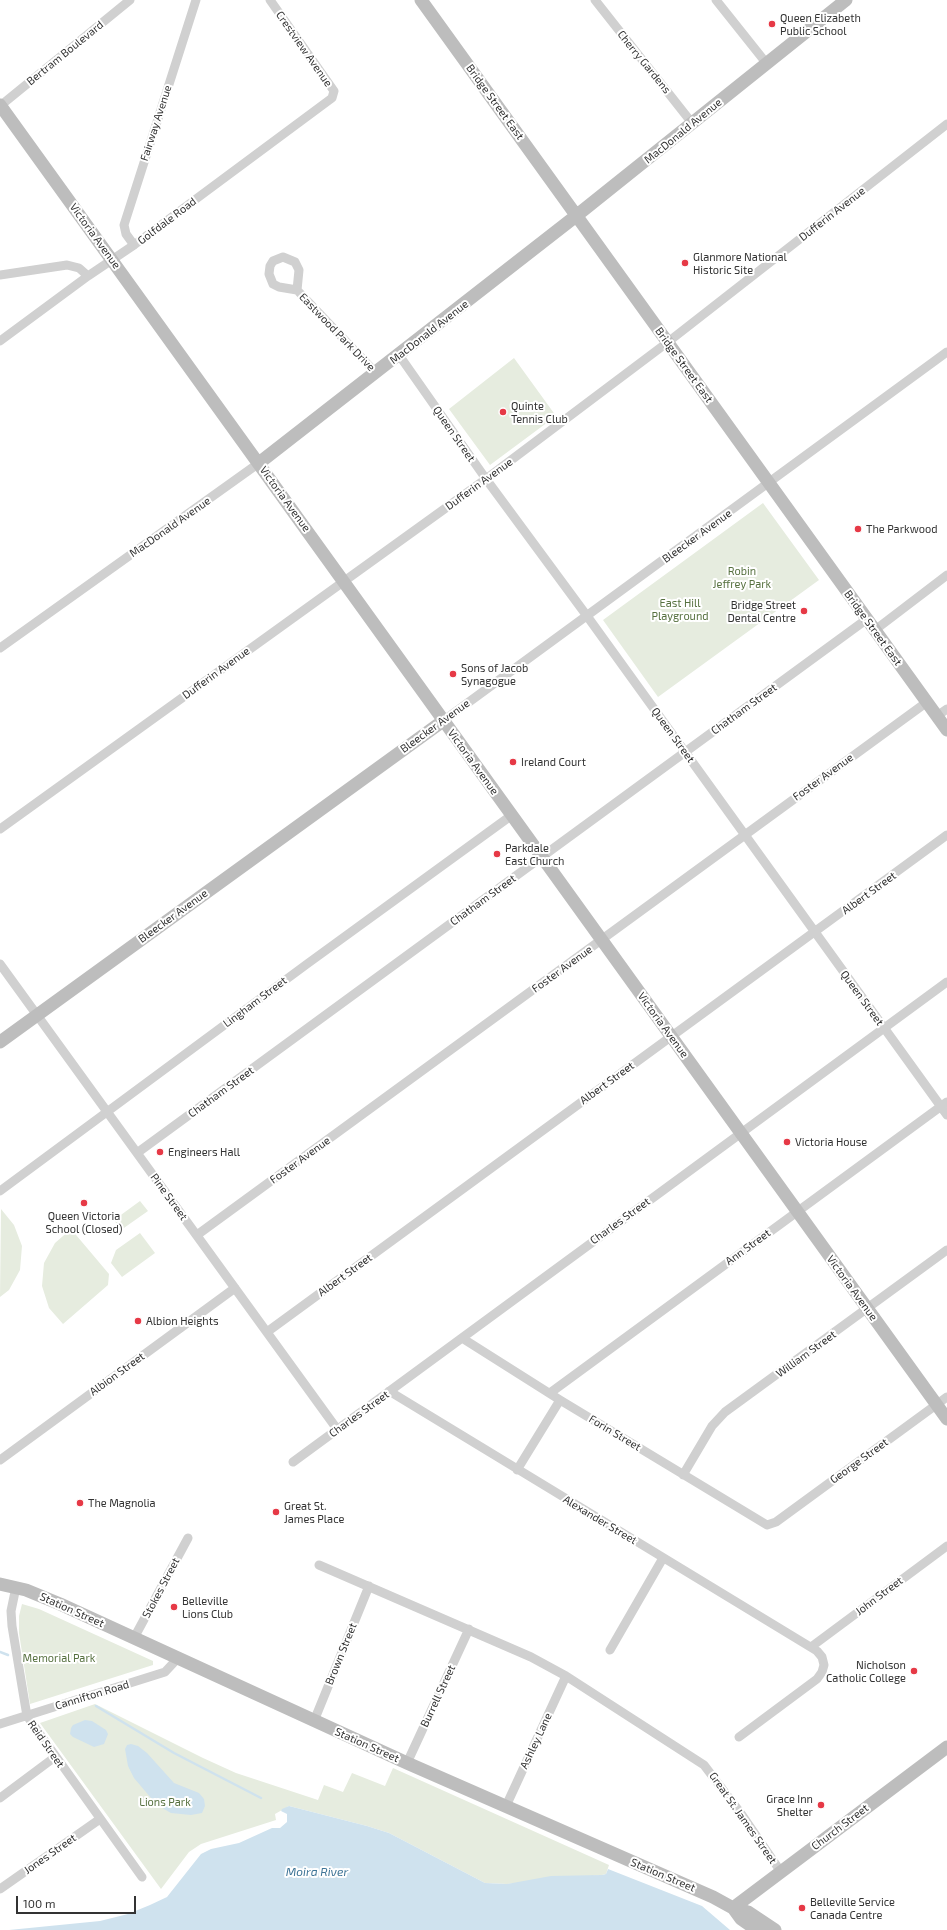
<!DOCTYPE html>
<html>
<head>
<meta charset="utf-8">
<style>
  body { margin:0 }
  #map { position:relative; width:947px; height:1930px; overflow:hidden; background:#fff; font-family:"Exo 2",sans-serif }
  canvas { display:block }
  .scale { position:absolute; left:16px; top:1896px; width:120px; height:18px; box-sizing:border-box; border:2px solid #333; border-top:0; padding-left:5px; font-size:12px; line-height:14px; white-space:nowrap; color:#333; -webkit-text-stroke:3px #fff; paint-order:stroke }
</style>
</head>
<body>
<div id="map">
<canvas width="947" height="1930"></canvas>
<div class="scale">100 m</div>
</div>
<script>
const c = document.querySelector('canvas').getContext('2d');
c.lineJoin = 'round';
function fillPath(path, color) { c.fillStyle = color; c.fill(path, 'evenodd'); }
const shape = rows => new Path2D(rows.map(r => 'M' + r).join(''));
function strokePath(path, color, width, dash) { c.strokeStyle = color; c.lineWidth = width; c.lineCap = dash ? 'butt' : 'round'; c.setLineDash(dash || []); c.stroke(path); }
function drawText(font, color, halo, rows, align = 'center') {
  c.font = font + ' "Exo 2",sans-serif'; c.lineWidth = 4; c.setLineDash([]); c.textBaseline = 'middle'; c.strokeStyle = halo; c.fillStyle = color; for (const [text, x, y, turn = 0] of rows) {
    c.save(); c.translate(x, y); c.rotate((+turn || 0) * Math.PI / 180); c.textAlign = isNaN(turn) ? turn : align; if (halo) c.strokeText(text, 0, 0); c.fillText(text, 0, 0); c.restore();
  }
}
const green = shape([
  [514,358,556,416,490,465,449,409],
  [763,503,819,580,658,697,603,620],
  [140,1201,148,1211,121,1230,114,1220],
  [1,1209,14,1225,22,1246,20,1270,9,1290,0,1297],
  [71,1229,109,1274,108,1285,63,1324,49,1308,42,1286,44,1263,55,1243],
  [140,1233,155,1253,122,1277,111,1263,116,1250],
  [22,1604,39,1609,153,1661,153,1665,30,1704,19,1633,19,1616],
  [95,1704,203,1758,236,1773,318,1800,324,1785,343,1792,352,1773,385,1786,393,1768,609,1865,606,1874,602,1875,507,1884,485,1883,389,1833,367,1826,289,1806,275,1814,276,1820,201,1844,189,1852,161,1889,40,1723]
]);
const water = shape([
  [85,1720,92,1721,106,1730,108,1734,104,1744,94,1747,73,1737,70,1734,71,1728,73,1725],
  [131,1744,138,1746,147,1753,174,1783,199,1793,204,1799,205,1806,202,1813,191,1815,171,1813,157,1805,134,1778,128,1766,125,1749,127,1745],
  [289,1806,367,1826,389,1833,485,1883,507,1884,551,1876,602,1875,606,1874,608,1869,702,1906,730,1930,9,1930,100,1921,128,1914,150,1905,167,1897,201,1854,211,1849,239,1843,272,1828,280,1828,287,1822,287,1814,281,1811,282,1809]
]);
const stream = shape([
  [0,1652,8,1655],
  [96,1706,174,1753,261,1798]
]);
const street = shape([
  [595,0,692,123],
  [716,0,767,64],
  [0,106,130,0],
  [134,245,126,234,124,225,196,0],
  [0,275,67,265,79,268,88,276],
  [297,290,279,287,273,284,269,274,270,266,273,261,283,257,295,262,299,270,297,290,376,373],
  [0,341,88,276,134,245,332,98,334,91,270,0],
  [399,355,486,479,587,616,947,1115],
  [875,630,947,575],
  [0,648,259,463],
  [937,716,947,709],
  [443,721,947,352],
  [0,829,486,479,668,342,947,124],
  [0,964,337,1429],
  [137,1153,867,619],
  [0,1191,307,964,512,815],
  [197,1235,927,702],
  [267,1332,947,835],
  [462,1338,560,1400,767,1525,776,1522,947,1397],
  [389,1391,817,1651,822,1657,824,1665,822,1672,817,1679,739,1737],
  [550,1393,947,1102],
  [0,1460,235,1288],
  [293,1462,947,982],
  [517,1470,560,1400],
  [683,1475,712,1426,725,1412,947,1250],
  [319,1565,531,1657,566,1676,704,1765,742,1815,781,1872],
  [16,1587,11,1611,12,1626,27,1716,142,1877],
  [134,1638,188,1538],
  [811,1647,947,1546],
  [610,1650,663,1558],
  [314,1721,369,1586],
  [0,1724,165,1672,178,1658],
  [407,1763,469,1629],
  [0,1798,55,1757],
  [506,1806,566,1676],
  [0,1889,100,1819]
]);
const secondary = shape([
  [421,0,947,730],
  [0,105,947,1419],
  [259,463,576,216,846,0],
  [0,1042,443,721],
  [0,1584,26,1590,60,1604,407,1763,713,1897,733,1908,748,1912,775,1930],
  [733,1908,947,1747],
  [733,1908,741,1919,757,1930]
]);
const markers = [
  [772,24,4,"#e63946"],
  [685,263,4,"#e63946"],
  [503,412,4,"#e63946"],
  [858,529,4,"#e63946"],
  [804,611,4,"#e63946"],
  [453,674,4,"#e63946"],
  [513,762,4,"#e63946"],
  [497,854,4,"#e63946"],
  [787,1142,4,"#e63946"],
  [160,1152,4,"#e63946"],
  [84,1203,4,"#e63946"],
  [138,1321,4,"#e63946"],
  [80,1503,4,"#e63946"],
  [276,1512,4,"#e63946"],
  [174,1607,4,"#e63946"],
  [914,1671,4,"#e63946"],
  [821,1805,4,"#e63946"],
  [802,1908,4,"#e63946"]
];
const poiNames = [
  ["Queen Elizabeth",780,18],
  ["Public School",780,31],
  ["Glanmore National",693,257],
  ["Historic Site",693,270],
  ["Quinte",511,406],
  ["Tennis Club",511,419],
  ["The Parkwood",866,529],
  ["Bridge Street",796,605,"right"],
  ["Dental Centre",796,618,"right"],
  ["Sons of Jacob",461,668],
  ["Synagogue",461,681],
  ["Ireland Court",521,762],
  ["Parkdale",505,848],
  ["East Church",505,861],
  ["Victoria House",795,1142],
  ["Engineers Hall",168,1152],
  ["Queen Victoria",84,1216,"center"],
  ["School (Closed)",84,1229,"center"],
  ["Albion Heights",146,1321],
  ["The Magnolia",88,1503],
  ["Great St.",284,1506],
  ["James Place",284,1519],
  ["Belleville",182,1601],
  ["Lions Club",182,1614],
  ["Nicholson",906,1665,"right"],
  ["Catholic College",906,1678,"right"],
  ["Grace Inn",813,1799,"right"],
  ["Shelter",813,1812,"right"],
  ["Belleville Service",810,1902],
  ["Canada Centre",810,1915]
];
const streetNames = [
  ["Crestview Avenue",304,49,55],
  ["Bertram Boulevard",65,53,-39],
  ["Cherry Gardens",644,62,51],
  ["Bridge Street East",495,102,54],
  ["Fairway Avenue",156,123,-72],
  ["MacDonald Avenue",683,131,-39],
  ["Dufferin Avenue",832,214,-38],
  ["Golfdale Road",167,221,-37],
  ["Victoria Avenue",95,236,54],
  ["Eastwood Park Drive",337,332,46],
  ["MacDonald Avenue",429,332,-38],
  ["Bridge Street East",684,365,54],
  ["Queen Street",454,434,55],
  ["Dufferin Avenue",479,484,-36],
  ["Victoria Avenue",285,499,54],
  ["MacDonald Avenue",170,527,-35],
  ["Bleecker Avenue",697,536,-36],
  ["Bridge Street East",873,628,54],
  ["Dufferin Avenue",216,673,-36],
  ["Chatham Street",744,709,-36],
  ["Bleecker Avenue",435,726,-36],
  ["Queen Street",673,735,54],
  ["Victoria Avenue",473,762,54],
  ["Foster Avenue",823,777,-36],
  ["Albert Street",869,893,-36],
  ["Chatham Street",483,900,-36],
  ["Bleecker Avenue",173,916,-36],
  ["Foster Avenue",562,969,-36],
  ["Queen Street",862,998,54],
  ["Lingham Street",255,1002,-37],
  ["Victoria Avenue",663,1025,54],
  ["Albert Street",607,1083,-36],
  ["Chatham Street",221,1092,-36],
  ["Foster Avenue",300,1160,-36],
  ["Pine Street",169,1197,54],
  ["Charles Street",620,1221,-36],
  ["Ann Street",748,1247,-36],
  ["Albert Street",345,1275,-36],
  ["Victoria Avenue",852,1288,54],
  ["William Street",806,1354,-36],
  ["Albion Street",117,1374,-36],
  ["Charles Street",359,1414,-36],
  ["Forin Street",615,1433,31],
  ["George Street",859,1461,-36],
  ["Alexander Street",600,1520,31],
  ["Stokes Street",161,1588,-62],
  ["John Street",879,1596,-37],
  ["Station Street",72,1610,24],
  ["Brown Street",341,1654,-68],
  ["Cannifton Road",92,1695,-17],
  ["Burrell Street",438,1696,-65],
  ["Ashley Lane",536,1741,-65],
  ["Reid Street",46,1744,55],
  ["Station Street",367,1745,24],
  ["Great St. James Street",743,1818,55],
  ["Church Street",840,1827,-37],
  ["Jones Street",50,1854,-35],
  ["Station Street",663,1875,23]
];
const parkNames = [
  ["Robin",742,571],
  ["Jeffrey Park",742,584],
  ["East Hill",680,603],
  ["Playground",680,616],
  ["Memorial Park",59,1658],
  ["Lions Park",165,1802]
];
const waterNames = [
  ["Moira River",317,1872]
];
fillPath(green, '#e6ecdf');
fillPath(water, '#cfe2ee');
strokePath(stream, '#cfe2ee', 2.5);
strokePath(street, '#d0d0d0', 9);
strokePath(secondary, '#bdbdbd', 13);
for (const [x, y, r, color] of markers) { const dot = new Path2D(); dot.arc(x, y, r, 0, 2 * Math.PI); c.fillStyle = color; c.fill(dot); strokePath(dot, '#fff', 1.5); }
drawText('11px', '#333', '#fff', poiNames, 'left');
drawText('11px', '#333', '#fff', streetNames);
drawText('11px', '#56703f', '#fff', parkNames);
drawText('italic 12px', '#3f7597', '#fff', waterNames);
</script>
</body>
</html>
